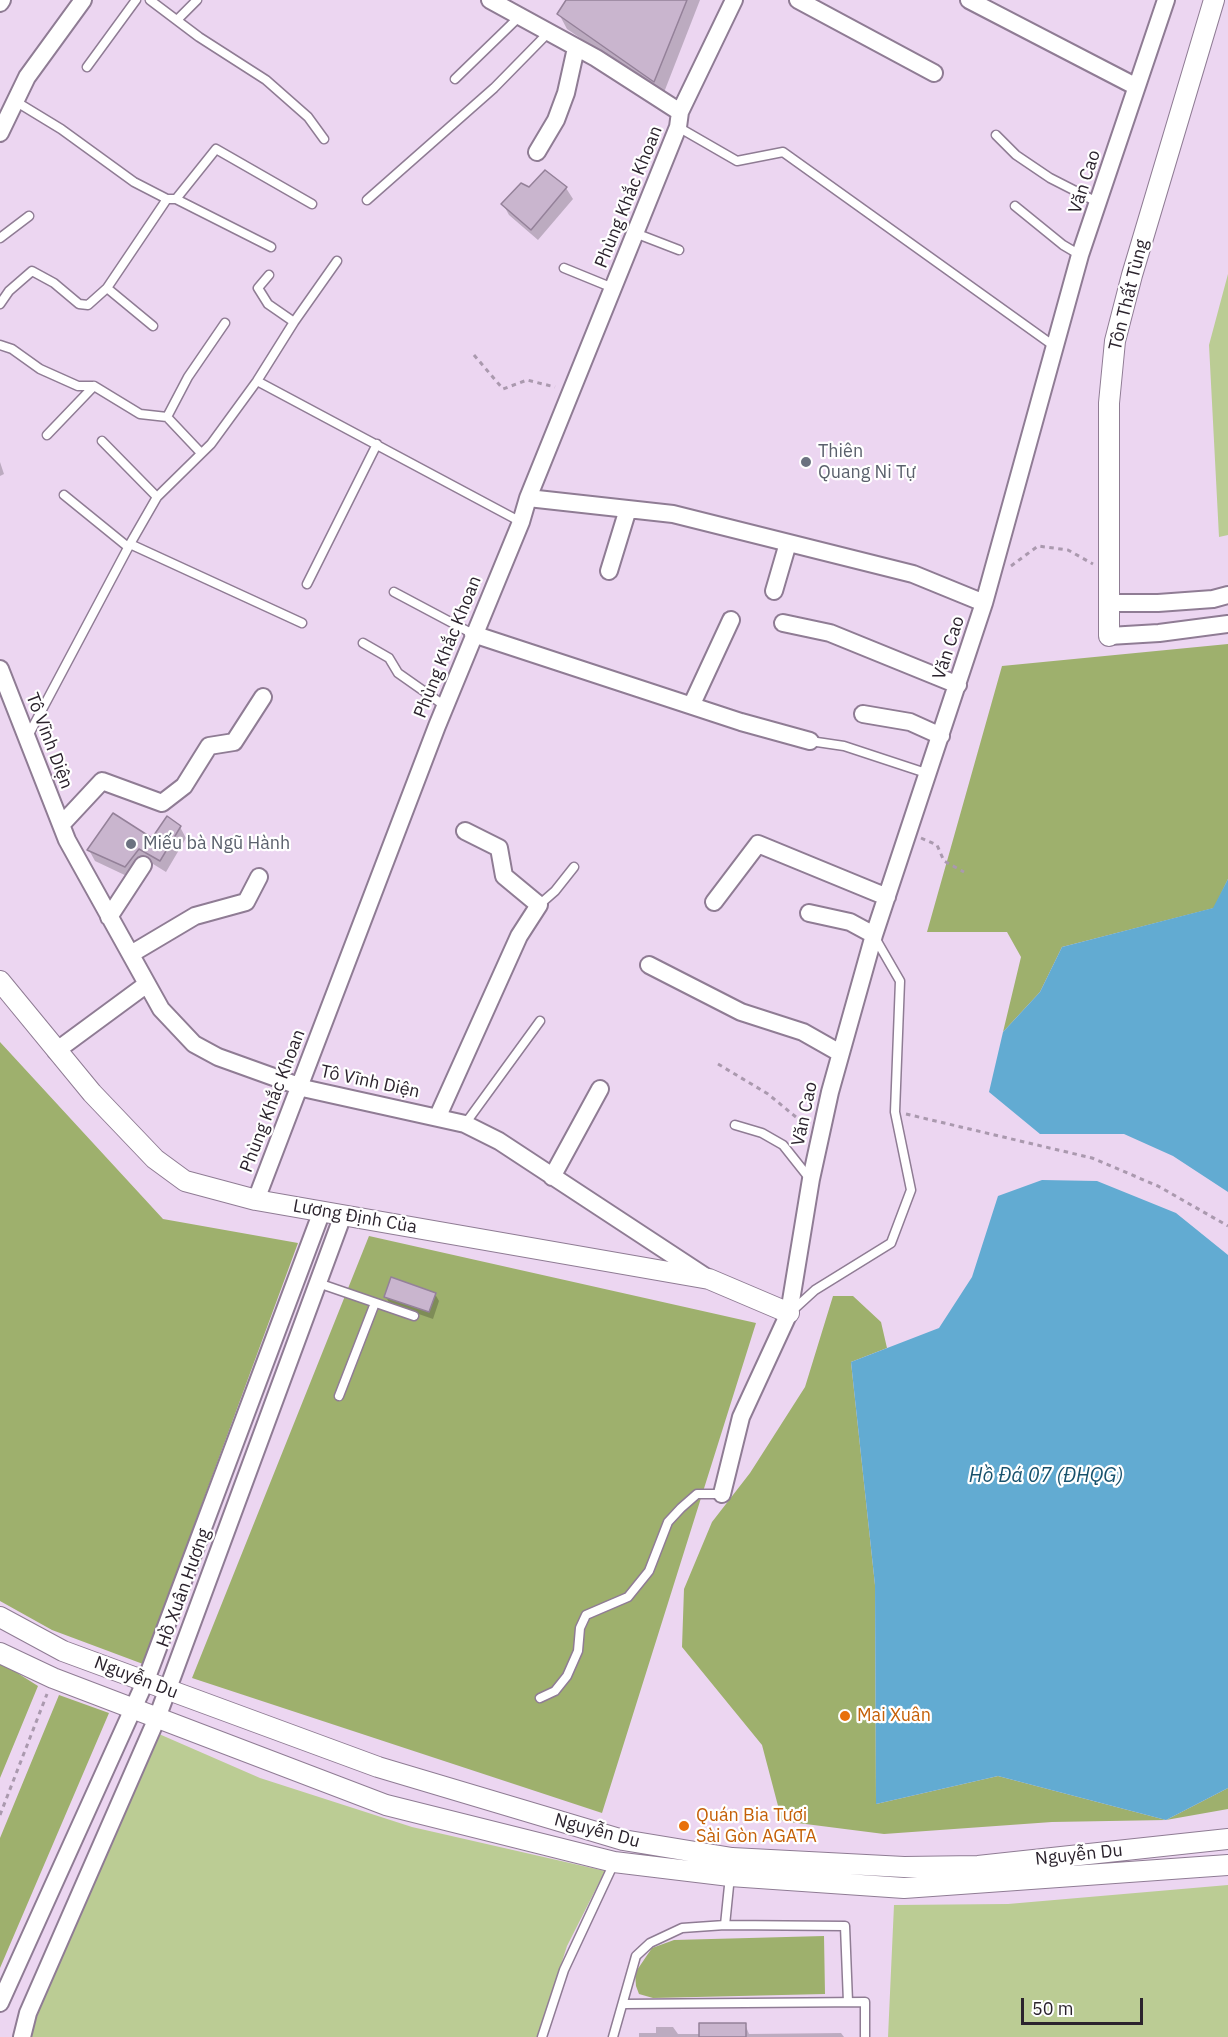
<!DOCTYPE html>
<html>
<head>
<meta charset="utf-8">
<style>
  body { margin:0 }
  #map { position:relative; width:1228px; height:2037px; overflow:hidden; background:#ecd6f1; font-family:"IBM Plex Sans",sans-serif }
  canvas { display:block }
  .scale { position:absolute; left:1021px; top:1998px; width:122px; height:27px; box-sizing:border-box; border:3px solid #2b232d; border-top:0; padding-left:8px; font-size:18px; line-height:21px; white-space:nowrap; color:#2b232d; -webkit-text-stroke:4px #fff; paint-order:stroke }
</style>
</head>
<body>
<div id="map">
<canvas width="1228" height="2037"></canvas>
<div class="scale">50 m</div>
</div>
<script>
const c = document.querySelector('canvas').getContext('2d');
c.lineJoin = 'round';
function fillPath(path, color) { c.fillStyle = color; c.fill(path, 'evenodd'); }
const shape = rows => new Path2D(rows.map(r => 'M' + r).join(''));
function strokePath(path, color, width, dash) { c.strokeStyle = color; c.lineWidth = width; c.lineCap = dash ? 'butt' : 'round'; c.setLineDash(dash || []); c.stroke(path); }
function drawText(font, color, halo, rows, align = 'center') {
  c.font = font + ' "IBM Plex Sans",sans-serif'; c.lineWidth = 4.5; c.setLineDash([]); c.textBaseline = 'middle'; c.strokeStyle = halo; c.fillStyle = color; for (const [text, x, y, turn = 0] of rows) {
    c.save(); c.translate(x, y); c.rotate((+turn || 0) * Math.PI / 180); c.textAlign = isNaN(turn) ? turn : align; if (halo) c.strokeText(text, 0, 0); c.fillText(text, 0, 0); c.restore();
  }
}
const green = shape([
  [1228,274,1228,535,1219,537,1209,345],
  [159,1734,260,1778,412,1827,605,1871,567,1946,538,2037,21,2037,145,1742],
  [1228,1885,1228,2037,888,2037,894,1905,1008,1904]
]);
const forest = shape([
  [1228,644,1228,879,1214,908,1062,947,1040,992,1003,1032,1021,957,1007,932,927,932,1002,666],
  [0,1042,163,1219,298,1243,143,1664,52,1630,0,1601],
  [369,1236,756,1323,602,1813,192,1678],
  [833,1296,853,1296,881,1322,887,1348,851,1362,875,1585,876,1804,998,1776,1166,1820,1228,1788,1228,1809,1166,1820,1052,1822,884,1834,782,1821,762,1745,682,1647,684,1589,712,1522,750,1473,805,1387],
  [0,1662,38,1686,0,1778],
  [59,1695,109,1713,0,1968,0,1838],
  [824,1936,825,1994,653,1998,639,1994,636,1986,635,1973,652,1948,674,1940]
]);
const water = shape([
  [1228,879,1228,1192,1173,1156,1124,1134,1040,1134,989,1092,1003,1032,1040,992,1062,947,1213,908],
  [1042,1180,1097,1181,1176,1213,1228,1255,1228,1788,1166,1820,998,1776,876,1804,875,1585,851,1362,939,1328,972,1277,998,1196]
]);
const shadow = shape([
  [568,0,700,0,663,95,567,29,559,14],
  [566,188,573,199,538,240,509,215,503,204,530,189],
  [0,462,4,474,0,476],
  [180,827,186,838,166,872,145,859,131,878,95,861,89,850,153,840],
  [435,1294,439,1301,433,1319,390,1304,386,1297],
  [745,2024,749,2034,841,2033,844,2037,639,2037,639,2033,656,2033,656,2027,673,2027,678,2034,700,2034]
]);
const building = shape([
  [566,0,687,0,654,82,557,14,566,0],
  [545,170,567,187,531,230,501,204,521,183,529,187,545,170],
  [113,813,152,838,167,816,181,826,160,861,139,849,125,867,87,850,113,813],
  [391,1277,436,1293,429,1312,384,1297,391,1277],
  [699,2023,746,2023,746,2037,699,2037,699,2023]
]);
const path = shape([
  [474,355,503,389,527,380,555,387],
  [1011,566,1038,546,1068,550,1093,564],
  [921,838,937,845,944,861,964,872],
  [718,1064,768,1094,808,1127],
  [906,1114,1092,1158,1158,1186,1228,1226],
  [0,1815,47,1694]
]);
const service = shape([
  [150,0,199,37,266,80,308,117,324,139],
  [177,20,197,0],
  [87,67,136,0],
  [455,79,520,16],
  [15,101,61,129,134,182,167,199,176,199,271,247],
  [678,127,737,161,783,152,1054,346],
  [996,135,1016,155,1050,178,1099,203],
  [176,199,216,149,312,204],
  [367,200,494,88,549,32],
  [1015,206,1063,245,1080,255],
  [635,233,679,250],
  [0,238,29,216],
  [564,268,613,288],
  [107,288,153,326],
  [0,304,9,291,32,271,54,283,79,304,88,305,107,288,167,199],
  [294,322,337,261],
  [0,345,12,349,40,369,78,386,94,386,140,414,167,417,201,453],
  [257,381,521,522],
  [167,417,188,377,225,323],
  [47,435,94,386],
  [102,441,157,497],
  [64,495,128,547],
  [130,544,157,497,211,444,257,381,294,322,268,304,258,288,269,275],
  [307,584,377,444],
  [394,592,473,634],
  [363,643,389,658,398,673,445,706],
  [28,736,130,544,302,623],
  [810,741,844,746,929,774],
  [539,905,555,891,574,867],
  [465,1124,540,1021],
  [735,1125,762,1133,783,1145,810,1179],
  [318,1283,414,1316],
  [792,1311,815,1290,891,1243,911,1190,895,1112,900,981,874,936],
  [339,1396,375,1303],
  [540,1698,555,1691,567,1676,578,1651,580,1628,586,1615,628,1597,649,1571,668,1522,681,1508,697,1494,722,1494],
  [725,1925,845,1926,848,2002],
  [624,2004,865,2002,865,2037],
  [542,2037,564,1970,614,1863],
  [613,2037,636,1956,650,1943,682,1928,725,1925,730,1876]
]);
const minor = shape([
  [490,0,596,58,680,112],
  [798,0,934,73],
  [969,0,1135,86],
  [0,3,2,0],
  [0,133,27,77,83,0],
  [537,152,556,120,566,93,576,48],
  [528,498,673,514,913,574,984,603],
  [609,571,628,509],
  [774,591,788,543],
  [1109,603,1158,603,1213,599,1228,595],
  [783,623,830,633,958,685],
  [473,634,741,722,810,741],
  [1109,636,1159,633,1228,624],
  [0,669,67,840,161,1009,194,1044,218,1057,307,1089,465,1124,499,1141,706,1277],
  [692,704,731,620],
  [863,714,910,722,941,736],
  [61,825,102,781,162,803,184,786,209,746,234,742,263,697],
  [714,902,758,844,887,897],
  [809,913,850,922,874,935],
  [109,917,143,865],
  [131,954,195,916,246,902,259,877],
  [649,965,741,1012,803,1032,840,1053],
  [56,1051,147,984],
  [438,1116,519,936,539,905,504,876,499,848,465,831],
  [552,1177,600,1089],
  [256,1200,437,726,521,522,528,498,678,127,680,112,734,0],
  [722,1494,741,1417,789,1313,811,1179,830,1092,874,935,984,603,1080,255,1166,0],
  [0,2003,146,1680,322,1211],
  [22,2037,28,2013,157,1718,343,1215]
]);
const tertiary = shape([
  [1109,636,1109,403,1115,341,1132,275,1214,0],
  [0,981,92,1093,155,1159,185,1181,256,1200,709,1279,789,1313],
  [0,1617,63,1651,378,1767,623,1840,732,1858,904,1867,978,1866,1228,1839],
  [0,1653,53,1678,386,1805,614,1862,730,1876,904,1888,1228,1865]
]);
const markers = [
  [806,462,6,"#6b7280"],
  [131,844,6,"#6b7280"],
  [845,1716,6,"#e8710a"],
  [684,1826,6,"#e8710a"]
];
const streetNames = [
  ["Văn Cao",1085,182,-72],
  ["Phùng Khắc Khoan",629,197,-68],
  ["Tôn Thất Tùng",1129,295,-76],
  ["Phùng Khắc Khoan",448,647,-68],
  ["Văn Cao",949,648,-72],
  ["Tô Vĩnh Diện",49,741,69],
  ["Tô Vĩnh Diện",370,1082,12],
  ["Phùng Khắc Khoan",273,1101,-69],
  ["Văn Cao",805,1114,-78],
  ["Lương Định Của",355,1217,10],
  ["Hồ Xuân Hương",184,1588,-70],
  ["Nguyễn Du",136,1678,21],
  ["Nguyễn Du",597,1831,15],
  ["Nguyễn Du",1079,1855,-6]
];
const worshipNames = [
  ["Thiên",818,452],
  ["Quang Ni Tự",818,473],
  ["Miếu bà Ngũ Hành",143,844]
];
const foodNames = [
  ["Mai Xuân",857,1716],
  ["Quán Bia Tươi",696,1816],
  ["Sài Gòn AGATA",696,1837]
];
const waterNames = [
  ["Hồ Đá 07 (ĐHQG)",1046,1476]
];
fillPath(green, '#bbcc94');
fillPath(forest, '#9eb06d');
fillPath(water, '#62abd2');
fillPath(shadow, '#0003');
fillPath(building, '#c9b5ce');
strokePath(building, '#948199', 1.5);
strokePath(service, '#8f7c94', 11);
strokePath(minor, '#8f7c94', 20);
strokePath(tertiary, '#8f7c94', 22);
strokePath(path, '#aa99ae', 3, [4.5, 4.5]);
strokePath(service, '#fff', 8);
strokePath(minor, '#fff', 16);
strokePath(tertiary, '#fff', 20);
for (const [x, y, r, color] of markers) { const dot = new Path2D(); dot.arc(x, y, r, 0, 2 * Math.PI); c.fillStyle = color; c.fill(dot); strokePath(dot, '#fff', 2); }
drawText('18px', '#2b232d', '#fff', streetNames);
drawText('18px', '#5b616d', '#fff', worshipNames, 'left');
drawText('18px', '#c56008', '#fff', foodNames, 'left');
drawText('italic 20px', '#18526d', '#fff', waterNames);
</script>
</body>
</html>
